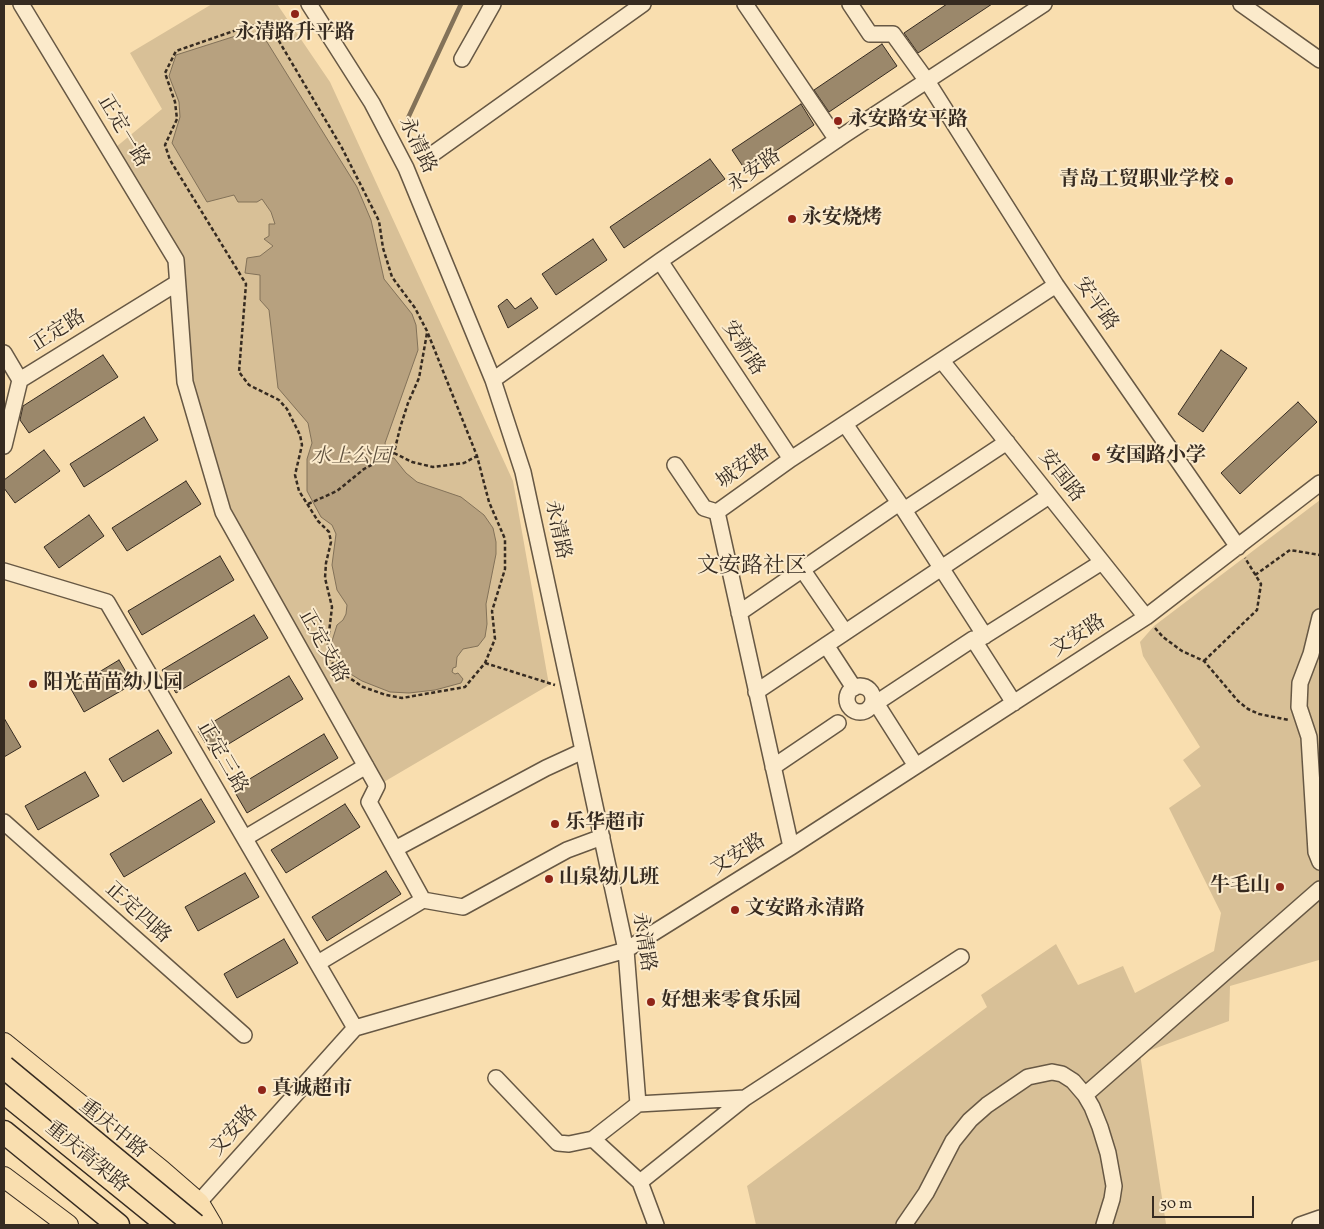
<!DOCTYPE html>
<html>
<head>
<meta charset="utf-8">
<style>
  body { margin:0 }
  #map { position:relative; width:1324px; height:1229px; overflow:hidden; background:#f9deaf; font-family:Vollkorn,serif }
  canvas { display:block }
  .frame { position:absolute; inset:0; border:5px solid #362b21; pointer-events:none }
  .scale { position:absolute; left:1152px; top:1196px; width:102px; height:22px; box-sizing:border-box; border:2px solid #362b21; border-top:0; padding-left:6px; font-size:15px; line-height:18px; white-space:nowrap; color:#362b21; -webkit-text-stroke:4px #fbeacb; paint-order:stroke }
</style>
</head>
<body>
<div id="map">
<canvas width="1324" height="1229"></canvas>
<div class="frame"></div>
<div class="scale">50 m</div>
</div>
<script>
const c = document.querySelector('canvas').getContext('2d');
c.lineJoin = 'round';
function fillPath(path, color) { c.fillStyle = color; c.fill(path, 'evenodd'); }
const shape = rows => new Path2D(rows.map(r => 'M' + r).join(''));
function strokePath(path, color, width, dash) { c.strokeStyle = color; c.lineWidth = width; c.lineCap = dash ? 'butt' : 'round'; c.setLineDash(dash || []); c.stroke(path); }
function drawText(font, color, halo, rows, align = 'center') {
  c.font = font + ' Vollkorn,"Noto Serif SC",serif'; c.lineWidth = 4; c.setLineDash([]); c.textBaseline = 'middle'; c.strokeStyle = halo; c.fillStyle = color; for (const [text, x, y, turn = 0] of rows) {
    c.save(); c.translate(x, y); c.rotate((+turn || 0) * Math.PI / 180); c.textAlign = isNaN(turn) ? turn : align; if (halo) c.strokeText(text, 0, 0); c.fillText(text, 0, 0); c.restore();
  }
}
const green = shape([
  [212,4,277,4,330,82,513,481,549,685,377,786,220,506,185,382,176,260,110,152,162,109,130,53],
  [1320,500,1320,958,1319,960,1230,986,1229,1021,1140,1054,1166,1224,756,1225,747,1186,987,1007,981,995,1056,944,1078,985,1123,966,1135,993,1214,951,1221,913,1169,808,1201,786,1183,760,1200,747,1143,656,1140,642,1154,626]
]);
const water = shape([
  [245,33,259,36,267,42,357,187,371,220,384,279,412,314,416,325,418,350,385,443,388,458,394,458,406,473,417,482,461,497,484,515,493,528,496,542,496,554,486,604,487,624,485,637,478,646,463,649,457,657,456,667,453,668,452,672,455,674,458,673,463,679,461,683,435,690,409,693,390,692,362,681,344,670,338,664,335,658,332,641,337,625,343,620,346,614,347,605,337,590,332,565,336,534,332,525,321,517,307,491,307,459,312,443,308,423,278,388,269,310,260,300,260,275,245,273,247,258,260,256,273,246,264,239,269,236,269,224,275,224,271,212,262,199,257,202,238,202,234,195,207,202,172,143,180,117,179,102,169,76,176,55,245,33]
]);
const stream = shape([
  [408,118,461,4]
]);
const building = shape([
  [947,4,992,4,918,53,904,33,947,4],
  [882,44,897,66,829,112,814,90,882,44],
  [801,104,814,125,746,171,732,150,801,104],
  [710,159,725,179,624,248,610,227,710,159],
  [593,239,607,260,556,295,542,274,593,239],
  [531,298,538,308,508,328,498,306,507,299,515,309,531,298],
  [1221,350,1247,368,1203,432,1178,414,1221,350],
  [103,355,118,377,29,433,20,420,23,406,103,355],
  [1298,402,1317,422,1240,494,1221,473,1298,402],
  [144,417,158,440,84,487,70,464,144,417],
  [44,450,60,471,15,503,4,488,4,480,44,450],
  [186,481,201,504,127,551,112,528,186,481],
  [89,515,104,536,59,568,44,547,89,515],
  [220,556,234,580,142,635,128,611,220,556],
  [254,615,268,638,176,693,162,670,254,615],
  [119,660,133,684,84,712,71,689,119,660],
  [289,676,303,699,212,754,198,731,289,676],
  [4,718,21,747,4,757,4,718],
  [158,730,172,753,123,782,109,759,158,730],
  [324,734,338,758,247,813,233,789,324,734],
  [85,772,99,796,38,830,25,806,85,772],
  [201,799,215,822,124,877,110,854,201,799],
  [345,804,360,827,286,873,271,850,345,804],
  [386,871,401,894,327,941,312,917,386,871],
  [245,873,259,897,198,931,185,907,245,873],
  [284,939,298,963,237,998,224,974,284,939]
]);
const path = shape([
  [251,25,276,36,342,148,379,221,383,248,392,277,415,308,427,331,477,456,489,502,505,539,505,569,492,611,495,639,485,663,465,687,402,698,386,695,363,687,336,669,328,655,328,641,332,607,325,578,326,563,331,542,329,532,318,521,299,491,295,475,302,445,300,435,287,409,279,400,249,385,239,372,246,284,170,160,165,145,177,119,175,102,165,73,176,51,251,25],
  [394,453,412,462,433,467,464,463,477,456],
  [308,504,337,491,364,469,394,453,400,428,408,403,419,378,427,333],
  [1255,575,1290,550,1320,555],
  [1155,628,1163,637,1182,651,1204,661,1238,701,1248,709,1259,714,1289,720],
  [1204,661,1257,610,1261,584,1245,558],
  [485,663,555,685]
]);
const minor = shape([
  [21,4,176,260,185,382,223,512,377,786,369,802,423,900,318,963],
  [309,4,372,103,406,168,493,380,523,472,626,950,638,1104],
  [745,4,837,140],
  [850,4,870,34,893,34,927,81,1056,285,1238,547],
  [1241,4,1320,60],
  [462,59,493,4],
  [434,153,643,4],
  [660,261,791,459],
  [4,353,20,380],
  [942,361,1146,617],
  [493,380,660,261,844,135,1044,4],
  [845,424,904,510,985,636],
  [4,446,20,380,177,283],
  [675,465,704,508,717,512],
  [904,510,1007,442],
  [802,569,845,632],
  [4,571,107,602,355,1028],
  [739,613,899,503],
  [1320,617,1311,654,1300,683,1299,707,1309,737,1316,852,1320,862],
  [975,642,1014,703],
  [826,645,854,688],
  '847 699a13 13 0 1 1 26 0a13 13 0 1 1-26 0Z',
  [756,692,1049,496],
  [876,703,916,766],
  [870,707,973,639,975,642,1102,562],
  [773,767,838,723],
  [4,822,244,1035],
  [245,838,366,766],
  [791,847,717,512,791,459,1056,285],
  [395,849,546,768,583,751],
  [423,900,463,907,567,850,602,837],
  [496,1078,558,1143,569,1144,593,1139],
  [1085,1095,1320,889],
  [640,1182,745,1098,961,957],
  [192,1210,355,1028,626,950,791,847,1146,617,1320,483],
  [656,1225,640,1182,593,1139,638,1104,745,1098],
  [904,1225,926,1193,953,1141,970,1120,987,1105,1028,1077,1052,1072,1062,1074,1073,1081,1085,1095,1092,1107,1100,1127,1108,1153,1114,1186,1112,1199,1104,1225],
  [1300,1225,1320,1218]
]);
const major = shape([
  [4,1043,161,1170,199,1203,212,1225],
  [4,1177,68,1225]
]);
const highway = shape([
  [4,1092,168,1225],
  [4,1132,118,1225]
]);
const highwayBridge = shape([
  [4,1067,195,1225]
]);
const markers = [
  [295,14,5,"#8f2418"],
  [838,121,5,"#8f2418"],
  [1229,181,5,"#8f2418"],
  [792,219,5,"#8f2418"],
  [1096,457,5,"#8f2418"],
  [33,684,5,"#8f2418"],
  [555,824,5,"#8f2418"],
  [549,879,5,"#8f2418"],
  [1280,887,5,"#8f2418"],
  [735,910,5,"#8f2418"],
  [651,1002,5,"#8f2418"],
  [262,1090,5,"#8f2418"]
];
const poiNames = [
  ["永清路升平路",295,34,"center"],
  ["永安路安平路",848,121],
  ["青岛工贸职业学校",1219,181,"right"],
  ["永安烧烤",802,219],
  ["安国路小学",1106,457],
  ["阳光苗苗幼儿园",43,684],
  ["乐华超市",565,824],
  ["山泉幼儿班",559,879],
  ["牛毛山",1270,887,"right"],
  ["文安路永清路",745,910],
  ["好想来零食乐园",661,1002],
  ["真诚超市",272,1090]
];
const streetNames = [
  ["正定一路",122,132,59],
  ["永清路",416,146,64],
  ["永安路",755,172,-35],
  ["安平路",1095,305,55],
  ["正定路",59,332,-32],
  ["安新路",742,349,57],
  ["城安路",744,468,-36],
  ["安国路",1060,477,52],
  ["永清路",556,530,78],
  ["文安路",1079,637,-33],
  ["正定支路",322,647,61],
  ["正定三路",221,758,60],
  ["文安路",739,856,-32],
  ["正定四路",137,914,42],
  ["永清路",642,942,81],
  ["重庆中路",112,1130,39],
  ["文安路",235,1132,-48],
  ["重庆高架路",86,1158,39]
];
const parkNames = [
  ["水上公园",351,458]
];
const quarterNames = [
  ["文安路社区",752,568]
];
fillPath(green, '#d8c097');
fillPath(water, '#b7a17f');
strokePath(water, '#837259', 1);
strokePath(stream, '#837259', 4.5);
fillPath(building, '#9b886b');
strokePath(building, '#362b21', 1);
strokePath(minor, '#675844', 18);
strokePath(major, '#362b21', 22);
strokePath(highway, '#362b21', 25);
strokePath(path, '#362b21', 2.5, [4, 2.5]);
strokePath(minor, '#fbeacb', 15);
strokePath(major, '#f9deaf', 20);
strokePath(highway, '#f9deaf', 22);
strokePath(highwayBridge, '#362b21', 25, []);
strokePath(highwayBridge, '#f9deaf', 22);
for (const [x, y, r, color] of markers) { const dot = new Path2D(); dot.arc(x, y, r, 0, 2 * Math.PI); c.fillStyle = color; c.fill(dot); strokePath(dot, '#fbeacb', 2); }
drawText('bold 20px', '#362b21', '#fbeacb', poiNames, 'left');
drawText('20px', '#362b21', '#fbeacb', streetNames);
drawText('italic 20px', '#5e503e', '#fbeacb', parkNames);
drawText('22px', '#362b21', '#fbeacb', quarterNames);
</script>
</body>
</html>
